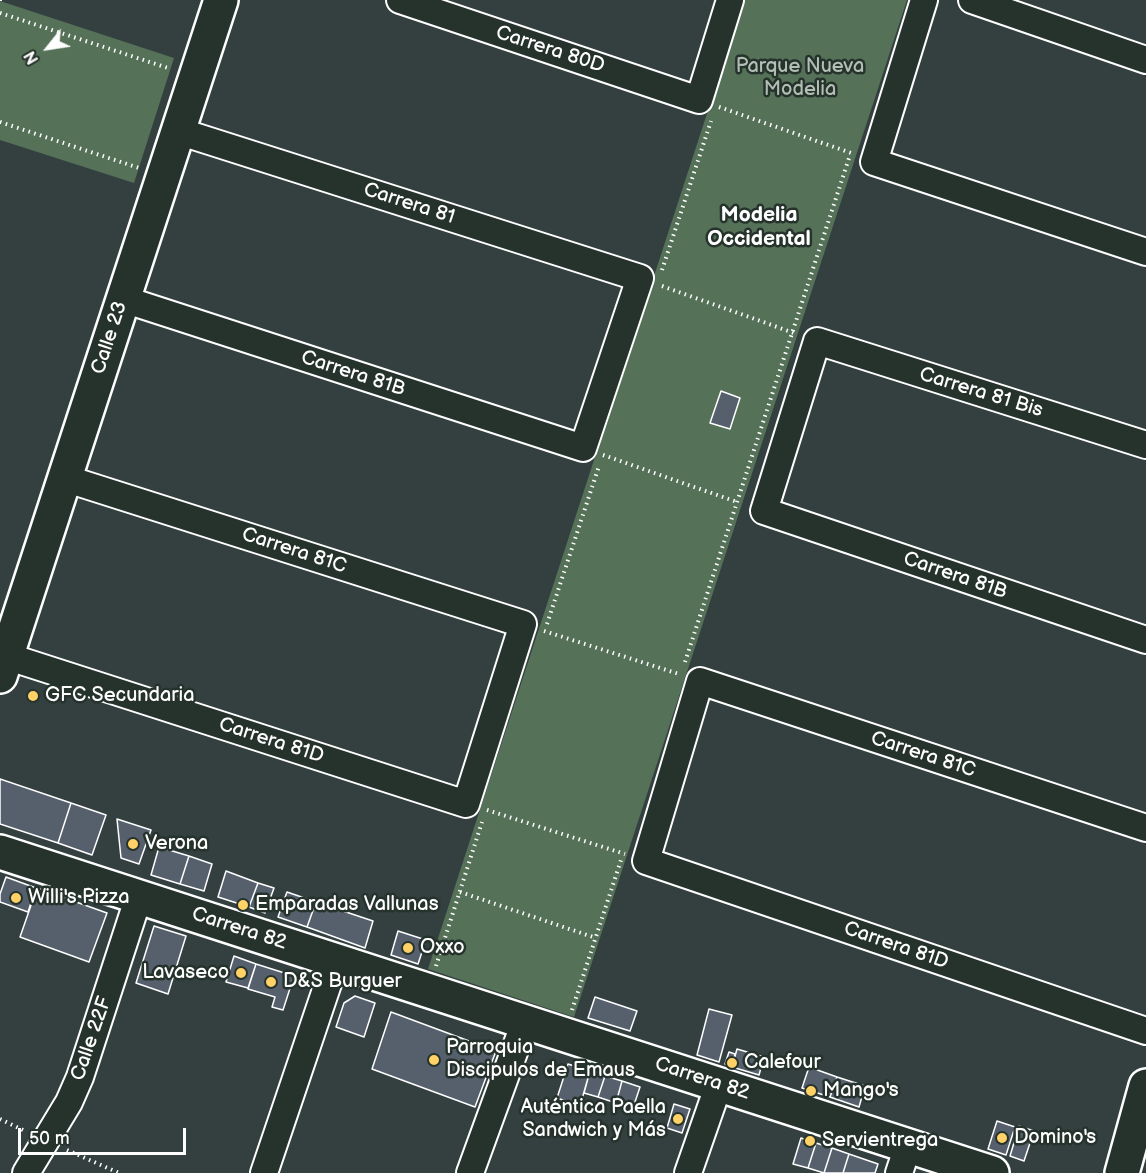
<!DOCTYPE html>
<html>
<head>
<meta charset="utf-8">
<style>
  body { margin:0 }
  #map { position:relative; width:1146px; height:1173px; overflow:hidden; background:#344040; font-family:"Balsamiq Sans",sans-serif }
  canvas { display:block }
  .north { position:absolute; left:18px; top:18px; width:60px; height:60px; -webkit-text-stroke:4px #26332d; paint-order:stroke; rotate:240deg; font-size:16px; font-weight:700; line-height:24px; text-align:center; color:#fff }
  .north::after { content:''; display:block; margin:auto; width:21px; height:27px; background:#fff; clip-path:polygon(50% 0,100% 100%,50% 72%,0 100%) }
  .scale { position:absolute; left:18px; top:1128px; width:168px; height:27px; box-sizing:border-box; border:3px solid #fff; border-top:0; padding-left:8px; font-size:18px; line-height:21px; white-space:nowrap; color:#fff; -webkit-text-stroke:4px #26332d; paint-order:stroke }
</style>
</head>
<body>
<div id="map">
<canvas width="1146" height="1173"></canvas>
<div class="north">N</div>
<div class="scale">50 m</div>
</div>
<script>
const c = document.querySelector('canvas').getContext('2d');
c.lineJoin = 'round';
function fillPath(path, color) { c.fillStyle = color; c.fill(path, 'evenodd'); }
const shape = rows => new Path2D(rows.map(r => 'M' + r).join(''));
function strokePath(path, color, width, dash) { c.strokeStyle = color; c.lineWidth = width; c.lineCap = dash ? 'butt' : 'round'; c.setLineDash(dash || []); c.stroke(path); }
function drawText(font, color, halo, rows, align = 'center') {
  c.font = font + ' "Balsamiq Sans",sans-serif'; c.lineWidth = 5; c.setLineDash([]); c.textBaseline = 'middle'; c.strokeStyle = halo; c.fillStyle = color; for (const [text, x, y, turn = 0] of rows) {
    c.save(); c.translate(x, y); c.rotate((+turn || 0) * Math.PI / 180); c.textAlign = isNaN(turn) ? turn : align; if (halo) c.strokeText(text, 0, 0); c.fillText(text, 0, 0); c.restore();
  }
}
const green = shape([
  [744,0,907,0,574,1017,428,969],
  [0,1,174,58,134,183,0,140]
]);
const building = shape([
  [721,391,740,398,730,429,710,423,721,391],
  [0,779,71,803,58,843,0,824,0,779],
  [71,803,106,815,92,855,58,843,71,803],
  [117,819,151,830,139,864,121,858,117,819],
  [159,847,189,856,180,884,151,875,159,847],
  [189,856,212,864,204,891,180,884,189,856],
  [226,871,258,883,249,907,218,897,226,871],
  [6,877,36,888,28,912,0,902,0,894,6,877],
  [258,883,274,888,265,913,249,907,258,883],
  [37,888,107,913,89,962,20,937,37,888],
  [287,892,316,902,307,927,278,917,287,892],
  [316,902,373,921,365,948,307,927,316,902],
  [154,926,186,936,168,994,136,983,154,926],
  [398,931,426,940,418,964,391,955,398,931],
  [234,956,256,964,248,988,226,982,234,956],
  [256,964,294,976,283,1010,272,1007,275,997,248,989,256,964],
  [355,996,375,1003,364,1037,336,1027,344,1003,355,996],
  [595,997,637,1011,630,1031,588,1018,595,997],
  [709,1009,732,1015,719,1062,697,1055,709,1009],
  [391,1012,496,1051,475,1107,372,1069,391,1012],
  [737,1049,764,1057,759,1075,732,1067,737,1049],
  [729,1052,735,1054,732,1066,725,1064,729,1052],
  [568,1064,590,1071,580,1106,557,1098,568,1064],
  [809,1067,837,1077,830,1097,802,1088,809,1067],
  [590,1071,605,1076,598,1097,584,1093,590,1071],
  [605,1076,622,1081,616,1103,598,1097,605,1076],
  [837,1077,865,1086,859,1107,830,1097,837,1077],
  [622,1081,640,1087,633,1108,616,1103,622,1081],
  [674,1104,690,1109,682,1133,667,1128,674,1104],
  [997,1121,1015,1127,1006,1155,988,1149,997,1121],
  [1019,1126,1034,1131,1024,1161,1010,1156,1019,1126],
  [801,1138,816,1143,808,1168,793,1164,801,1138],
  [816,1143,832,1148,824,1173,808,1168,816,1143],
  [832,1148,849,1154,843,1173,824,1173,832,1148],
  [849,1154,878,1164,875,1173,843,1173,849,1154]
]);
const path = shape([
  [0,1,0,0],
  [0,13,171,69],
  [719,107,854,154],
  [0,122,139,168],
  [662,270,711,121],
  [662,286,794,333],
  [603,455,737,502],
  [547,624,599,466],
  [544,631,679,674],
  [685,662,850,155],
  [487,810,625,854],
  [460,892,596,938],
  [436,966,482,822],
  [572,1010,621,860],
  [0,1119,25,1131],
  [67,1150,119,1173]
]);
const street = shape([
  [400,0,699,100,730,0],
  [924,0,874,162,1146,252],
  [972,0,1146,60],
  [123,299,583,448,640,278,178,131],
  [1146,445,817,341,764,511,1146,640],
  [6,656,466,804,523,624,64,478],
  [1146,828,700,681,646,861,1146,1031],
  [26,1173,69,1102,80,1077,139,896],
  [264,1173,336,960],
  [470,1173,525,1022],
  [688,1173,719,1084],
  [899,1173,908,1146]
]);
const secondary = shape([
  [0,676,221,0],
  [0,852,992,1173],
  [1122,1173,1146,1086]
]);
const markers = [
  [33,696,6,"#ffd166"],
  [133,844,6,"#ffd166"],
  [16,898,6,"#ffd166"],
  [243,905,6,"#ffd166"],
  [408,948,6,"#ffd166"],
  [241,973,6,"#ffd166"],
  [271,982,6,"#ffd166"],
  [434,1060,6,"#ffd166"],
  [732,1063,6,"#ffd166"],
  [811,1091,6,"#ffd166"],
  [678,1119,6,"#ffd166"],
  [1002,1138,6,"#ffd166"],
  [810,1141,6,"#ffd166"]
];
const streetNames = [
  ["Carrera 80D",550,50,18],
  ["Carrera 81",409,204,18],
  ["Calle 23",110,338,-72],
  ["Carrera 81B",353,374,18],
  ["Carrera 81 Bis",981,393,17],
  ["Carrera 81C",294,551,18],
  ["Carrera 81B",955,576,19],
  ["Carrera 81D",271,741,18],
  ["Carrera 81C",923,755,18],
  ["Carrera 82",239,929,18],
  ["Carrera 81D",896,946,19],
  ["Calle 22F",92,1039,-71],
  ["Carrera 82",702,1079,18]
];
const parkNames = [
  ["Parque Nueva",800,67],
  ["Modelia",800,90]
];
const poiNames = [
  ["GFC Secundaria",45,696],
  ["Verona",145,844],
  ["Willi's Pizza",28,898],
  ["Emparadas Vallunas",255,905],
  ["Oxxo",420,948],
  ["Lavaseco",229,973,"right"],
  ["D&S Burguer",283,982],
  ["Parroquia",446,1048],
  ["Discipulos de Emaus",446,1071],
  ["Calefour",744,1063],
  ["Mango's",823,1091],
  ["Auténtica Paella",666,1108,"right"],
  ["Sandwich y Más",666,1131,"right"],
  ["Domino's",1014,1138],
  ["Servientrega",822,1141]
];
const neighbourhoodNames = [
  ["Modelia",759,216],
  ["Occidental",759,240]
];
fillPath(green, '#557158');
fillPath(building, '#56606d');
strokePath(building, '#fff', 1.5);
strokePath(street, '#fff', 30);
strokePath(secondary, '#fff', 38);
strokePath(path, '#fff', 4, [1.5, 4.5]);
strokePath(street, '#26332d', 26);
strokePath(secondary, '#26332d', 33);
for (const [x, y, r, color] of markers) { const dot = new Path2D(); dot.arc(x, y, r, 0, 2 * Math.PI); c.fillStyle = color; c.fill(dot); strokePath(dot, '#26332d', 2); }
drawText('20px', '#fff', '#26332d', streetNames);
drawText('20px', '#b2bfb4', '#26332d', parkNames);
drawText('20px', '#fff', '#26332d', poiNames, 'left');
drawText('bold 21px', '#fff', '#26332d', neighbourhoodNames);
</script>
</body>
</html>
